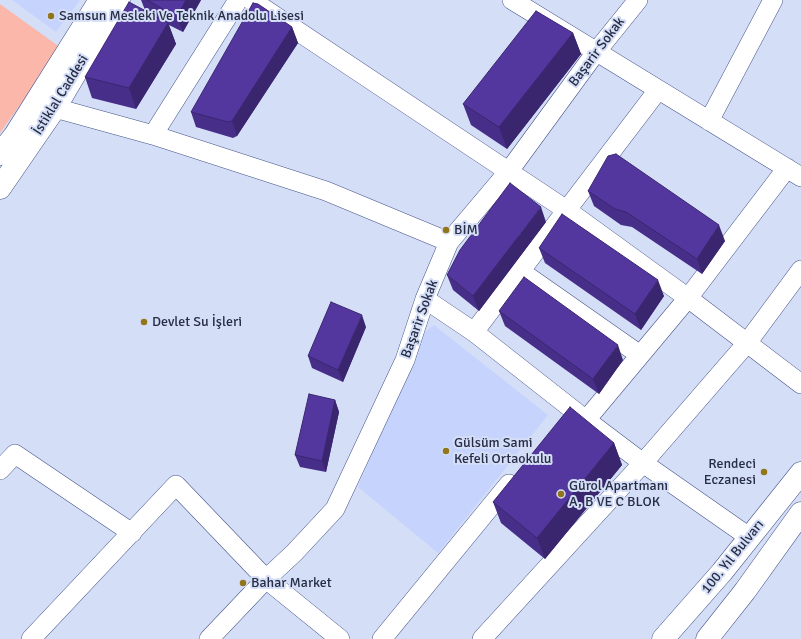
<!DOCTYPE html>
<html>
<head>
<meta charset="utf-8">
<style>
  body { margin:0 }
  canvas { display:block; background:#d5def7 }
</style>
</head>
<body>
<canvas width="801" height="639"></canvas>
<script>
const c = document.querySelector('canvas').getContext('2d');
c.lineJoin = 'round';
function fillPath(path, color) { c.fillStyle = color; c.fill(path, 'evenodd'); }
const shape = rows => new Path2D(rows.map(r => 'M' + r).join(''));
function strokePath(path, color, width, dash) { c.strokeStyle = color; c.lineWidth = width; c.lineCap = dash ? 'butt' : 'round'; c.setLineDash(dash || []); c.stroke(path); }
function drawText(font, color, halo, rows, align = 'center') {
  c.font = font + ' Signika,sans-serif'; c.lineWidth = 4; c.setLineDash([]); c.textBaseline = 'middle'; c.strokeStyle = halo; c.fillStyle = color; for (const [text, x, y, turn = 0] of rows) {
    c.save(); c.translate(x, y); c.rotate((+turn || 0) * Math.PI / 180); c.textAlign = isNaN(turn) ? turn : align; if (halo) c.strokeText(text, 0, 0); c.fillText(text, 0, 0); c.restore();
  }
}
const built = shape([
  [12,0,80,0,56,32],
  [434,325,548,415,438,553,358,487,421,335]
]);
const green = shape([
  [0,4,61,48,0,133]
]);
const minor = shape([
  [251,0,568,211,688,298,801,384],
  [512,0,801,177],
  [55,108,153,135,326,191,449,242],
  [709,121,773,0],
  [153,135,238,0],
  [520,271,640,355],
  [425,299,474,332,586,420],
  [474,332,658,90],
  [0,470,15,454,132,533],
  [749,537,643,463,586,420,688,298,787,168],
  [31,639,176,485,266,579,340,639],
  [209,639,266,579,294,553,335,509,405,360,425,299,449,242,509,171,596,52,638,0],
  [382,639,509,484],
  [482,639,643,463,747,343,801,270]
]);
const major = shape([
  [0,154,15,135,100,0],
  [0,188,55,108,119,0],
  [663,639,722,572,801,473],
  [707,639,745,591,801,513]
]);
const wall = shape([
  [141,0,201,0,183,32,169,25,176,44,136,109,92,98,85,77,145,10],
  [292,27,298,43,237,136,233,138,196,127,191,112],
  [573,33,581,54,507,149,471,125,463,104],
  [588,191,725,241,702,274,632,227,621,225,594,206],
  [546,222,479,311,453,290,447,275],
  [539,248,664,296,641,330,545,263],
  [499,311,623,360,599,394,505,326],
  [366,327,343,382,312,368,308,356],
  [335,400,339,412,326,472,300,467,295,455],
  [614,443,622,465,545,559,501,523,493,502]
]);
const shadedWall = shape([
  [186,0,201,0,183,32,177,17],
  [168,23,176,44,136,109,129,88],
  [292,27,298,43,237,136,232,121],
  [573,33,581,54,507,149,499,127],
  [541,207,546,222,479,311,473,296],
  [719,225,725,241,702,274,697,259],
  [658,280,664,296,641,330,635,314],
  [362,315,366,327,343,382,338,370],
  [618,345,623,360,599,394,593,379],
  [335,400,339,412,326,472,322,461],
  [614,443,622,465,545,559,537,538]
]);
const building = shape([
  [147,0,186,0,177,17,147,0],
  [129,2,168,23,129,88,85,77,129,2],
  [253,3,258,4,292,27,232,121,228,122,191,112,253,3],
  [536,11,573,33,499,127,463,104,536,11],
  [616,154,719,225,697,259,626,212,615,209,588,191,608,156,616,154],
  [510,183,541,207,473,296,447,275,460,250,510,183],
  [562,214,658,280,635,314,539,248,562,214],
  [524,277,618,345,593,379,499,311,524,277],
  [331,302,362,315,338,370,308,356,331,302],
  [309,394,335,400,322,461,295,455,309,394],
  [570,407,614,443,537,538,493,502,570,407]
]);
const markers = [
  [51,16,4,"#92761c"],
  [446,230,4,"#92761c"],
  [144,322,4,"#92761c"],
  [446,451,4,"#92761c"],
  [764,472,4,"#92761c"],
  [561,494,4,"#92761c"],
  [243,583,4,"#92761c"]
];
const poiNames = [
  ["Samsun Mesleki Ve Teknik Anadolu Lisesi",59,16],
  ["BİM",454,230],
  ["Devlet Su İşleri",152,322],
  ["Gülsüm Sami",454,443],
  ["Kefeli Ortaokulu",454,459],
  ["Rendeci",756,464,"right"],
  ["Eczanesi",756,480,"right"],
  ["Gürol Apartmanı",569,486],
  ["A, B VE C BLOK",569,502],
  ["Bahar Market",251,583]
];
const streetNames = [
  ["Başarir Sokak",597,52,-53],
  ["İstiklal Caddesi",61,95,-58],
  ["Başarir Sokak",420,319,-70],
  ["100. Yıl Bulvarı",733,557,-51]
];
fillPath(built, '#c6d4fd');
fillPath(green, '#fcb7ab');
strokePath(minor, '#455489', 20);
strokePath(major, '#455489', 23);
strokePath(minor, '#fff', 19);
strokePath(major, '#fff', 22);
fillPath(wall, '#472f89');
fillPath(shadedWall, '#3a266f');
fillPath(building, '#53379f');
strokePath(building, '#3a266f', 1);
for (const [x, y, r, color] of markers) { const dot = new Path2D(); dot.arc(x, y, r, 0, 2 * Math.PI); c.fillStyle = color; c.fill(dot); strokePath(dot, '#d5def7', 1.5); }
drawText('14px', '#262d44', '#d5def7', poiNames, 'left');
drawText('14px', '#262d44', '#d5def7', streetNames);
</script>
</body>
</html>
